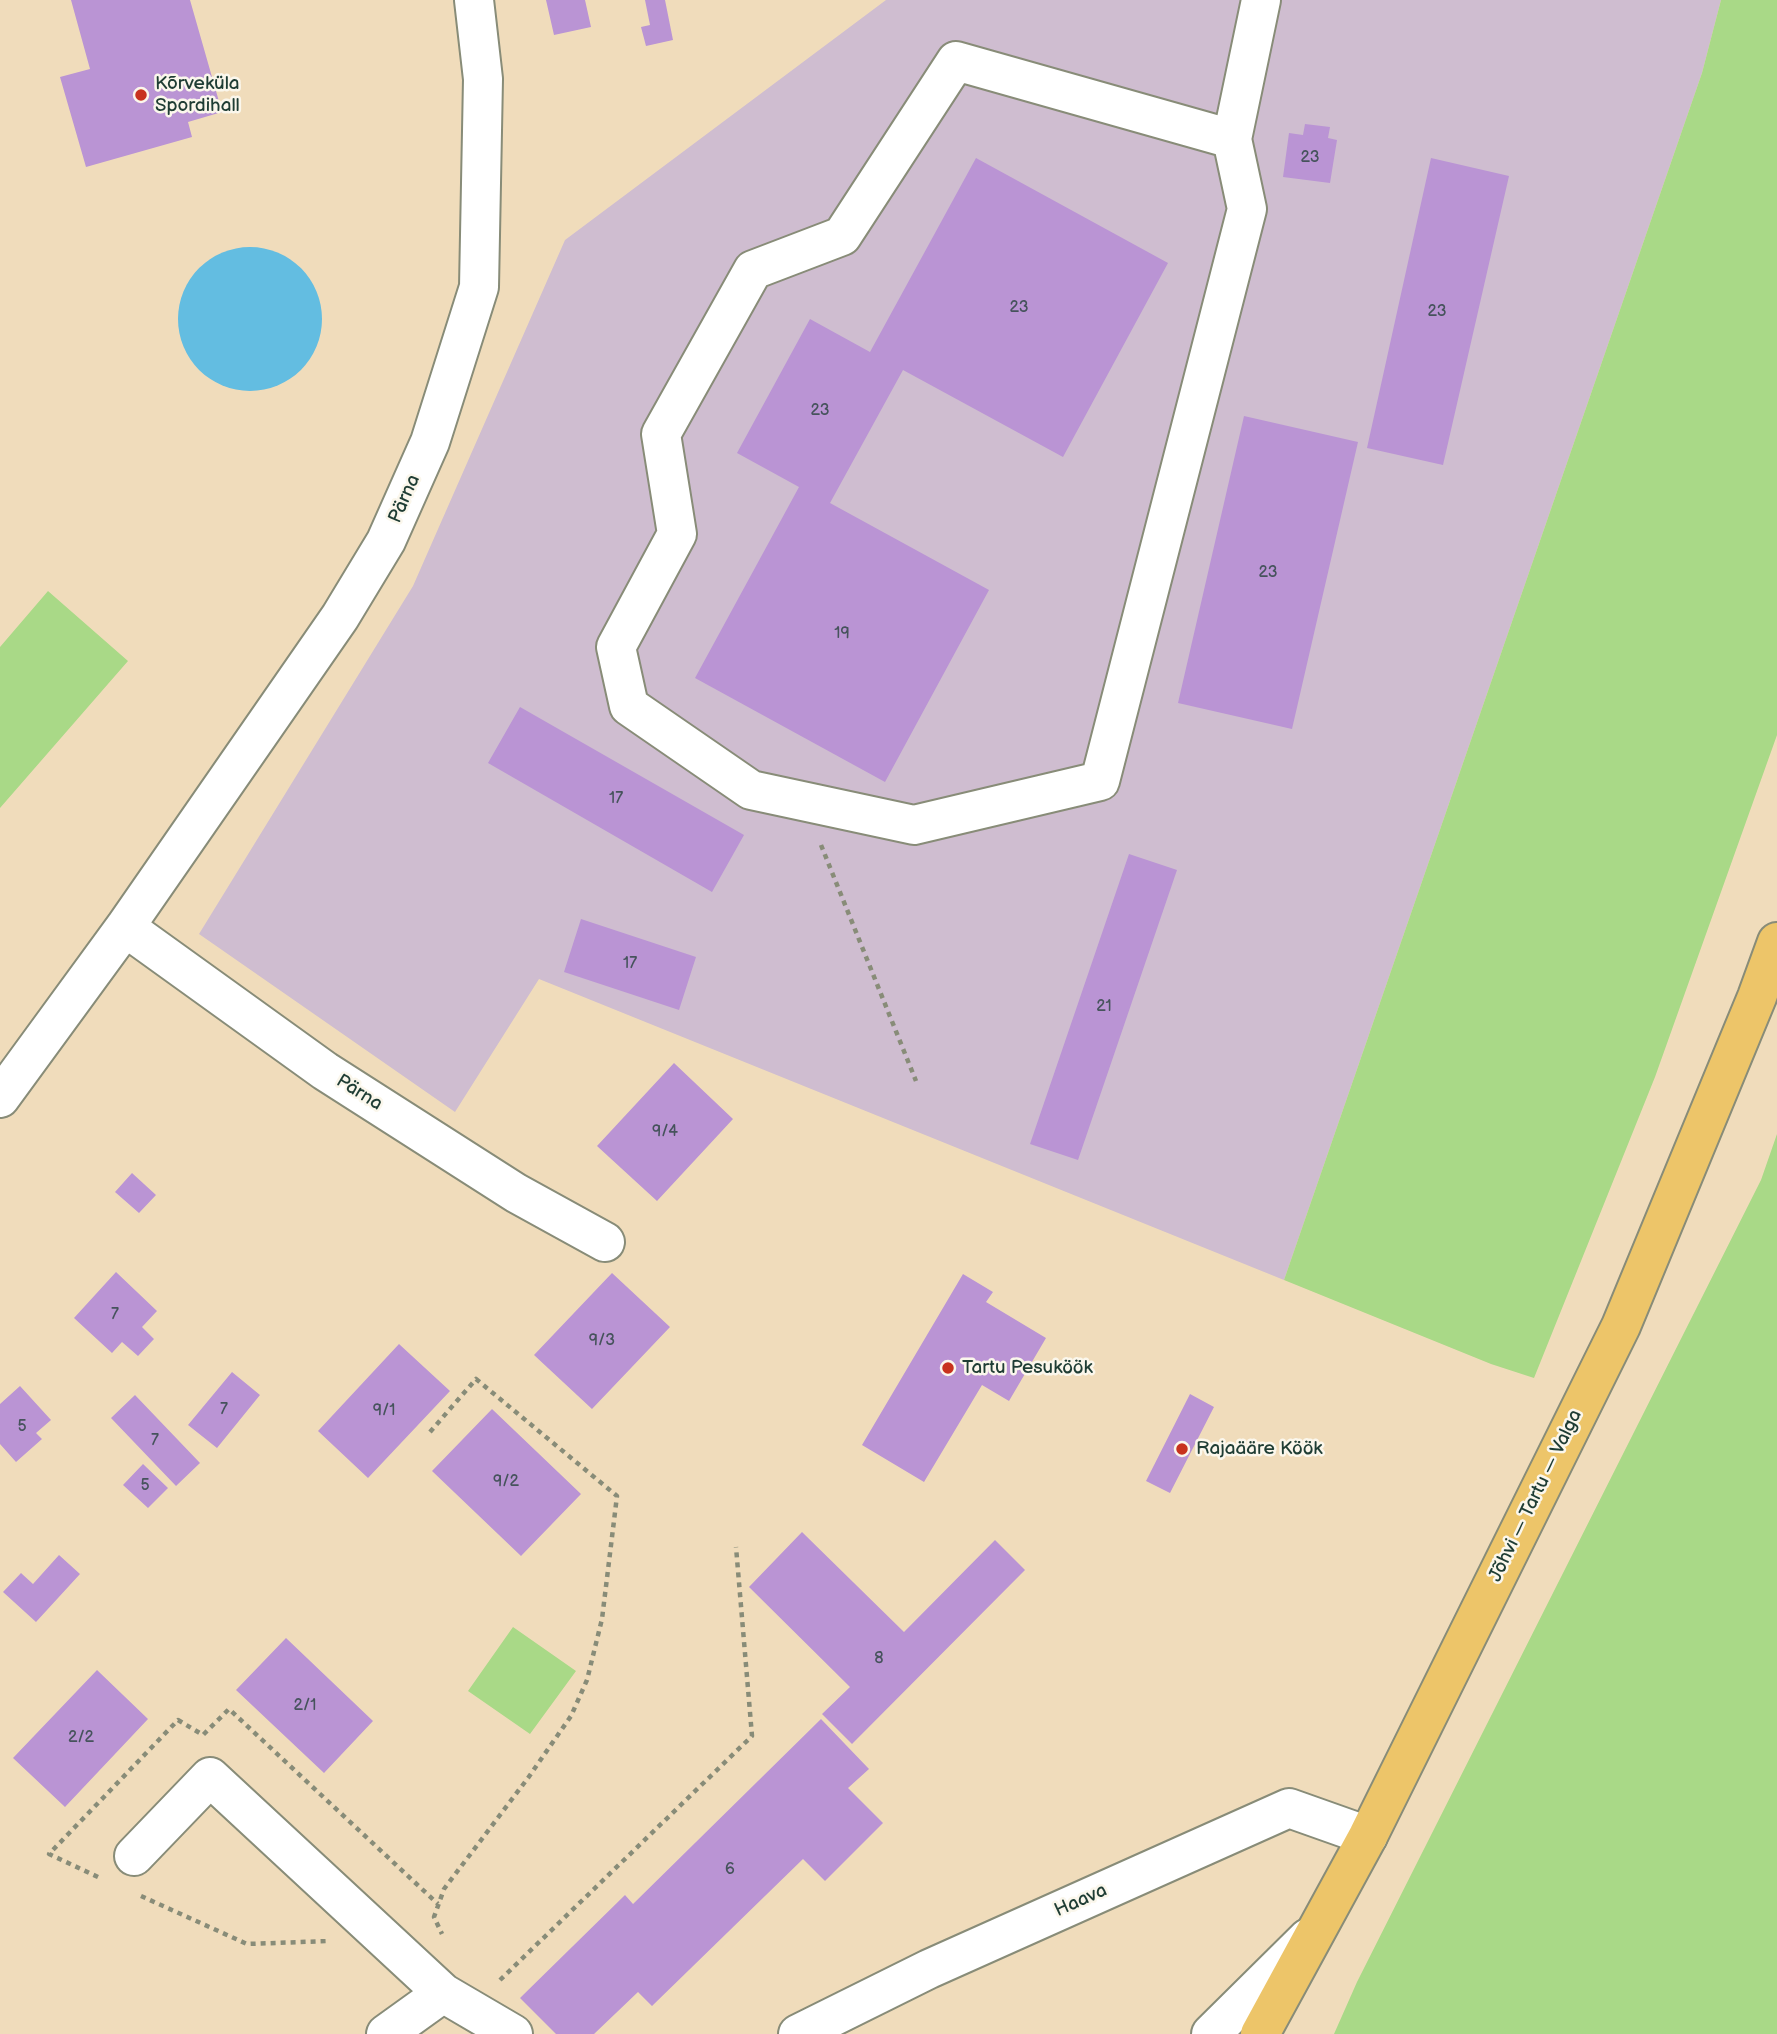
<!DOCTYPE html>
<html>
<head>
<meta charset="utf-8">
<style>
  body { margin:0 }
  canvas { display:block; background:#f0dcbb }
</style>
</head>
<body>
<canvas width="1777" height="2034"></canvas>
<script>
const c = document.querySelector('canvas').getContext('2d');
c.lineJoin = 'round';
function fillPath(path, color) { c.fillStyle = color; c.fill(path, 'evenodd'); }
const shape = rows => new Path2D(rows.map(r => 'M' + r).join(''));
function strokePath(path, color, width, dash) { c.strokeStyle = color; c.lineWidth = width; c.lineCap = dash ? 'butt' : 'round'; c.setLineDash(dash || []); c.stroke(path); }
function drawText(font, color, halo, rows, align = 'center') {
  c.font = font + ' "Balsamiq Sans",sans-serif'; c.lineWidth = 5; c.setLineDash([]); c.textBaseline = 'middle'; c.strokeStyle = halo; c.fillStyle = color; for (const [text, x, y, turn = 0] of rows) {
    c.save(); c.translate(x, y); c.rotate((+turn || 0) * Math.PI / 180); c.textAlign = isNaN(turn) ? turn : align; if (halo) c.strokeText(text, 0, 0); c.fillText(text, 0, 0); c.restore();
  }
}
const industrial = shape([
  [886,0,1721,0,1702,73,1284,1280,539,979,455,1112,199,934,413,586,565,240]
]);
const green = shape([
  [1721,0,1777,0,1777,735,1655,1077,1534,1378,1491,1364,1284,1280,1702,73],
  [48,591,128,661,0,808,0,647],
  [1777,1134,1777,2034,1334,2034,1357,1982,1761,1180],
  [513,1627,576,1671,530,1734,468,1691]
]);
const water = shape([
  '178 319a72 72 0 1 1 144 0a72 72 0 1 1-144 0Z'
]);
const building = shape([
  [71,0,190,0,222,112,188,122,192,137,86,167,60,77,90,69],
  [546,0,585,0,591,27,554,35],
  [645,0,665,0,673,40,646,46,641,27,650,25],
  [1305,124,1330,127,1328,138,1337,140,1330,183,1283,177,1289,133,1303,135],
  [976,158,1168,263,1063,457,903,370,830,503,989,590,885,782,695,678,799,487,737,453,810,319,870,352],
  [1431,158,1509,176,1443,465,1367,448],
  [1244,416,1358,442,1292,729,1178,703],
  [520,707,744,835,712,892,488,763],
  [1129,854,1177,870,1078,1160,1030,1144],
  [581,919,696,957,679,1010,564,972],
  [674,1063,733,1119,657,1201,597,1146],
  [132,1173,156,1195,139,1213,115,1192],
  [116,1272,157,1311,142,1327,154,1339,138,1356,122,1342,112,1353,74,1318],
  [612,1273,670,1327,592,1409,534,1355],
  [963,1274,993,1292,986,1302,1046,1338,1009,1401,982,1385,924,1482,862,1445],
  [399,1344,450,1391,368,1478,318,1431],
  [232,1372,260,1395,217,1448,188,1425],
  [20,1386,51,1420,36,1433,42,1439,16,1462,0,1444,0,1404],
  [1190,1394,1214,1407,1170,1493,1146,1481],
  [135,1395,200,1463,176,1486,111,1418],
  [492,1409,581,1494,521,1556,432,1471],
  [143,1464,168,1488,148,1508,123,1485],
  [802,1532,904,1632,995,1540,1025,1570,852,1744,822,1714,850,1687,749,1587],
  [59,1555,80,1574,36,1622,3,1592,21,1573,33,1584],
  [286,1638,373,1721,324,1773,236,1690],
  [97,1670,148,1719,65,1807,13,1758],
  [821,1719,869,1769,848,1788,883,1823,825,1881,803,1859,652,2006,638,1992,594,2034,556,2034,520,1998,625,1895,633,1904]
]);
const path = shape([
  [821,845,916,1081],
  [430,1432,476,1379,617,1496,602,1619,587,1680,571,1716,528,1778,444,1889,434,1917,442,1934],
  [98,1877,49,1854,178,1720,203,1735,229,1709,438,1904],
  [141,1896,247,1944,329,1941],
  [500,1980,752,1736,736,1547]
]);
const minor = shape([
  [1232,139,956,61,842,236,753,270,661,434,677,534,616,647,629,706,751,790,914,825,1100,781,1247,209,1232,139,1261,0],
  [125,927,325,1071,516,1193,605,1242],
  [0,1098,125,927,340,617,386,541,430,442,479,287,483,79,474,0],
  [134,1856,210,1777,443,1993],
  [386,2034,443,1993,513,2034],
  [798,2034,929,1969,1289,1808,1368,1836],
  [1211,2034,1308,1938]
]);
const highway = shape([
  [1260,2034,1368,1836,1621,1326,1757,997,1777,942]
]);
const markers = [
  [141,95,7,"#c8321e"],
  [948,1368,7,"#c8321e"],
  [1182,1449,7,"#c8321e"]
];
const numberNames = [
  ["23",1310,158],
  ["23",1019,308],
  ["23",1437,312],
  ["23",820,411],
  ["23",1268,573],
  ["19",842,634],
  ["17",616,799],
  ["17",630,964],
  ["21",1104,1007],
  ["9/4",665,1132],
  ["7",115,1315],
  ["9/3",602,1341],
  ["7",224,1410],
  ["9/1",384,1411],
  ["5",22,1427],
  ["7",155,1441],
  ["9/2",506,1482],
  ["5",145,1486],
  ["8",879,1659],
  ["2/1",305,1706],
  ["2/2",81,1738],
  ["6",730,1870]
];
const poiNames = [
  ["Kõrveküla",155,84],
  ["Spordihall",155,106],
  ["Tartu Pesuköök",962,1368],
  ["Rajaääre Köök",1196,1449]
];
const streetNames = [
  ["Pärna",405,499,-66],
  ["Pärna",359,1093,32],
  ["Jõhvi — Tartu — Valga",1536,1496,-64],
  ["Haava",1081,1901,-24]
];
fillPath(industrial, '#cfbdd0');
fillPath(green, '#a9d987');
fillPath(water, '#63bde1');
fillPath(building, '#ba94d4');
strokePath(minor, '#888c78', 42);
strokePath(highway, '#888c78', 42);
strokePath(path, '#888c78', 4.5, [5, 5]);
strokePath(minor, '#fff', 38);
strokePath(highway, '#edc569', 38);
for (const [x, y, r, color] of markers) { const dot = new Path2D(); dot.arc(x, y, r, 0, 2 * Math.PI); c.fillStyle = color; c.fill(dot); strokePath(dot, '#fbf7ec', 2.5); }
drawText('16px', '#46535c', null, numberNames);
drawText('19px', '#1f3d34', '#fbf7ec', poiNames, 'left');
drawText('19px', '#1f3d34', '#fbf7ec', streetNames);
</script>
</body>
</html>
